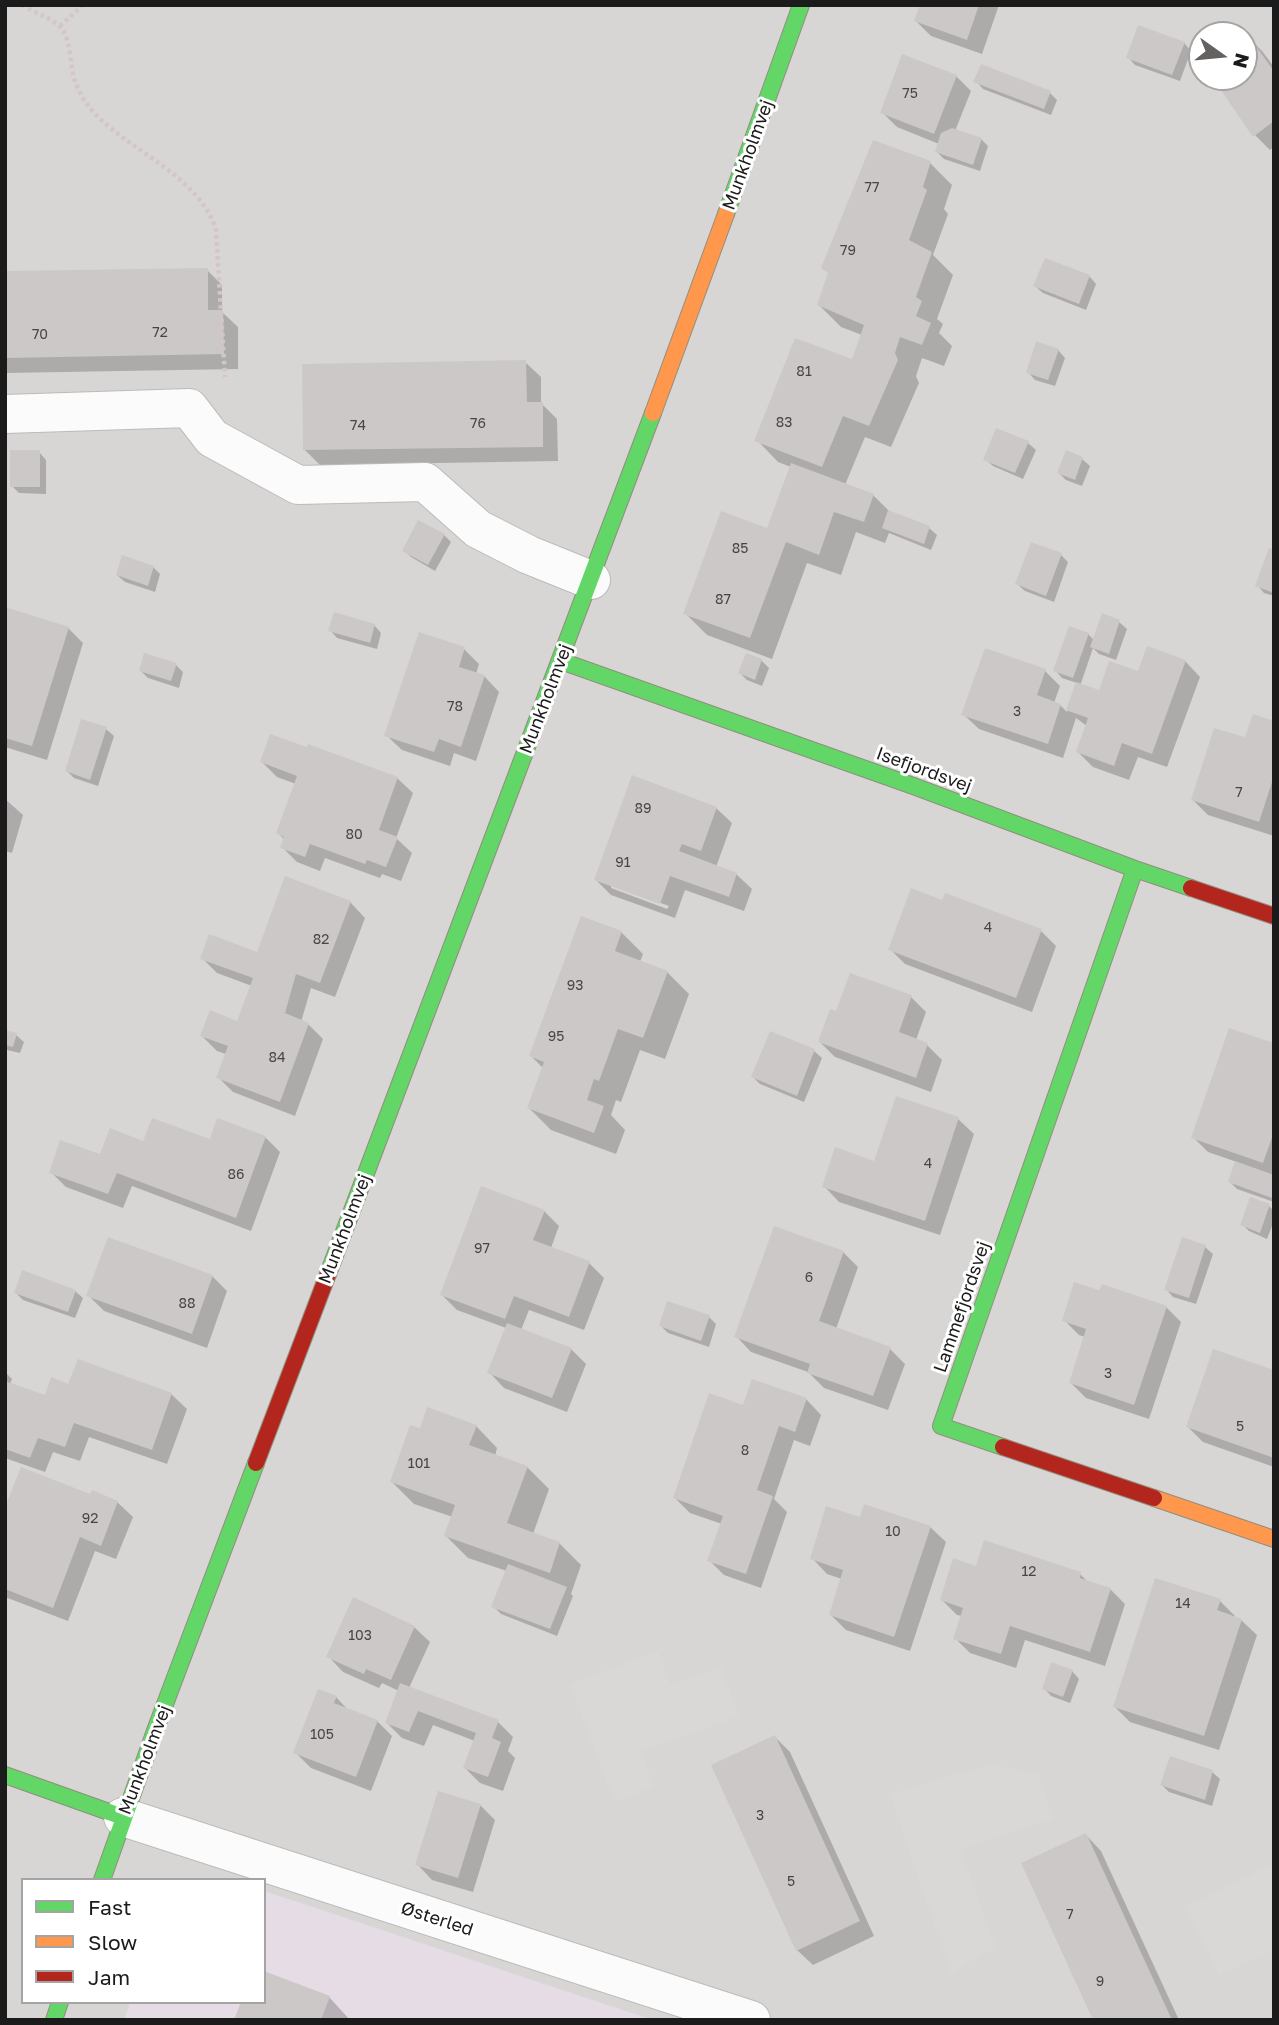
<!DOCTYPE html>
<meta charset="utf-8">
<style>
body{margin:0}
#map{position:relative;width:1279px;height:2025px;overflow:hidden;background:#e9e6e4;font-family:"Golos Text",sans-serif}
canvas{display:block}
.frame{position:absolute;inset:0;border:7px solid #1b1b1b;pointer-events:none}
.legend{position:absolute;left:21px;top:1878px;width:245px;height:126px;box-sizing:border-box;background:#fff;border:2px solid #a4a4a4;margin:0;padding:9px 12px;list-style:none;font-size:21px;color:#1b1b1b}
.legend li{display:flex;align-items:center;gap:14px;height:35px}
.legend b{width:35px;border:2px solid #a4a4a4}
.north{position:absolute;left:1188px;top:21px;width:70px;height:70px;box-sizing:border-box;background:#fff;border:2px solid #a4a4a4;border-radius:50%;rotate:105deg;font-size:19px;font-weight:700;line-height:28px;text-align:center;color:#1b1b1b}
.north::after{content:'';display:block;margin:auto;width:24px;height:32px;background:#636261;clip-path:polygon(50% 0,100% 100%,50% 72%,0 100%)}
</style>
<div id="map">
<canvas width="1279" height="2025"></canvas>
<div class="frame"></div>
<ul class="legend">
<li><b style="height:9px;background:#63d668"></b>Fast</li>
<li><b style="height:9px;background:#ff974d"></b>Slow</li>
<li><b style="height:9px;background:#b3261e"></b>Jam</li>
</ul>
<div class="north">N</div>
</div>
<script>
const c = document.querySelector('canvas').getContext('2d');
c.lineJoin = 'round';
function fill(path, color) {
  c.fillStyle = color;
  c.fill(path, 'evenodd');
}
function stroke(path, color, width, dash) {
  c.strokeStyle = color;
  c.lineWidth = width;
  c.lineCap = dash ? 'butt' : 'round';
  c.setLineDash(dash || []);
  c.stroke(path);
}
function write(font, color, halo, rows, align = 'center') {
  c.font = font + ' "Golos Text",sans-serif';
  c.lineWidth = 6;
  c.setLineDash([]);
  c.textBaseline = 'middle';
  c.strokeStyle = halo;
  c.fillStyle = color;
  for (const [text, x, y, turn = 0] of rows) {
    c.save();
    c.translate(x, y);
    c.rotate((+turn || 0) * Math.PI / 180);
    c.textAlign = isNaN(turn) ? turn : align;
    if (halo) c.strokeText(text, 0, 0);
    c.fillText(text, 0, 0);
    c.restore();
  }
}
fill(new Path2D(`
 M5,5H1274V2020H5ZM1202,35H1244V77H1202ZM23,1880H264V2002H23Z`), '#d8d6d5');
fill(new Path2D(`
 M264,1891L653,2020H124L130,2002H264Z`), '#e6dce5');
fill(new Path2D(`
 M658,1651L670,1685L721,1667L739,1716L642,1751L654,1787L614,1802L570,1684Z
 M991,1764L1039,1775L1053,1818L960,1849L996,1947L951,1973L890,1794Z
 M1274,1864V1950L1219,1976L1186,1906Z`), '#d9d8d7');
fill(new Path2D(`
 M921,5H999L982,54L931,36L916,21Z
 M1247,36L1262,51L1274,67V147L1270,150L1255,135L1214,77H1244V38Z
 M1184,43L1191,51L1180,81L1135,65L1128,57Z
 M956,76L971,91L955,131L981,139L988,146L980,171L944,159L937,152L939,144L897,127L882,112Z
 M976,81L1050,93L1057,100L1051,115L983,89Z
 M874,142L930,163L952,185L944,209L948,214L933,255L953,275L937,319L943,324L939,333L952,346L944,366L922,358L916,376L919,383L891,447L865,437L845,485L873,495L891,513L929,528L937,535L931,550L889,533L885,543L856,532L841,575L807,563L772,659L707,635L685,613L768,530L791,467L778,462L757,440L853,361L862,335L841,327L819,305Z
 M207,270L222,285V312L238,327V369L5,373V273Z
 M1089,276L1096,284L1086,310L1043,293L1035,286Z
 M1058,350L1065,358L1055,386L1035,380L1028,372Z
 M525,362L541,377V403L557,419L558,461L320,465L305,450Z
 M997,430L1028,443L1036,450L1023,479L993,466L985,459Z
 M39,452L46,460V494L19,493L12,486Z
 M1082,459L1090,466L1082,486L1066,480L1059,473Z
 M444,535L451,542L435,571L411,557L404,550Z
 M1274,552V596L1264,593L1257,585Z
 M1061,555L1068,562L1054,602L1025,591L1017,584Z
 M153,567L160,574L155,592L125,582L117,575Z
 M5,609L68,628L83,643L47,760L5,747Z
 M1119,622L1127,629L1116,660L1099,654L1093,648L1080,686L1100,693L1139,673L1185,661L1200,677L1167,767L1138,757L1129,780L1093,767L1078,752L1087,726L1076,718L1063,758L979,729L963,714L1045,671L1060,686L1054,703L1060,705L1067,712L1077,683L1062,678L1055,670L1088,634L1094,640Z
 M374,625L381,633L377,649L337,638L330,630Z
 M464,649L479,664L476,674L484,676L499,692L476,761L454,753L450,766L402,750L386,735Z
 M761,660L769,668L762,686L747,680L740,673Z
 M176,665L183,672L179,688L148,678L141,671Z
 M1274,722V836L1208,815L1193,800L1246,740Z
 M106,729L114,736L98,786L74,778L67,771Z
 M262,762L397,778L413,793L396,838L412,853L401,881L382,874L380,878L325,858L320,871L297,862L282,847L285,840L278,833L296,784L277,777Z
 M5,799L23,815L12,853L5,851Z
 M716,808L732,823L716,867L736,874L752,889L744,911L685,890L675,918L611,895L596,880ZM611,885L669,906L667,909L611,888Z
 M350,902L365,918L335,997L311,988L301,1022L308,1024L323,1039L295,1116L233,1092L218,1077L226,1054L217,1051L202,1036L238,1023L252,986L217,973L202,958L258,954Z
 M943,902L1041,931L1056,946L1032,1012L905,964L890,949Z
 M621,932L643,954L640,962L667,972L689,994L665,1059L640,1050L621,1102L616,1100L611,1115L625,1130L616,1154L551,1130L529,1108L544,1069L531,1056Z
 M911,997L926,1012L916,1040L927,1045L942,1060L931,1092L835,1057L820,1042L837,1014Z
 M5,1032L16,1035L24,1042L20,1053L7,1050L5,1057Z
 M771,1033L814,1051L822,1058L804,1102L760,1084L753,1077Z
 M1274,1045V1202L1237,1189L1230,1182L1237,1162L1208,1152L1193,1137Z
 M958,1119L974,1134L940,1235L839,1202L824,1186L875,1163Z
 M265,1137L280,1152L251,1231L132,1186L123,1208L66,1187L51,1172L144,1143L211,1142Z
 M1269,1206L1274,1211V1221L1267,1239L1249,1231L1242,1224Z
 M544,1211L559,1226L551,1248L589,1263L604,1278L584,1330L529,1310L521,1330L571,1349L586,1364L567,1412L504,1388L489,1372L506,1328L457,1310L442,1295Z
 M1205,1247L1213,1254L1196,1304L1173,1297L1166,1289Z
 M843,1252L858,1267L836,1329L890,1349L905,1364L888,1410L824,1388L808,1372L751,1352L736,1336Z
 M212,1276L227,1291L207,1348L104,1311L88,1295Z
 M75,1291L83,1298L75,1318L23,1300L16,1293Z
 M1100,1292L1166,1307L1181,1322L1149,1419L1086,1398L1071,1383L1085,1337L1079,1335L1064,1320Z
 M709,1317L716,1324L709,1347L668,1333L661,1326Z
 M5,1372L12,1379L10,1384L46,1397L69,1386L171,1394L187,1409L167,1464L89,1437L80,1461L53,1452L45,1472L5,1458Z
 M1274,1372V1467L1203,1442L1188,1427Z
 M806,1399L821,1415L810,1446L794,1440L774,1499L787,1512L761,1588L724,1575L709,1560L722,1524L690,1513L675,1498L744,1407Z
 M476,1426L497,1448L495,1456L527,1467L549,1489L533,1534L559,1543L581,1565L571,1594L573,1596L557,1636L501,1614L493,1606L507,1571L468,1558L446,1536L453,1517L414,1504L392,1482L421,1430Z
 M91,1496L117,1502L133,1517L116,1559L95,1551L68,1621L5,1597V1512Z
 M861,1520L930,1527L946,1542L910,1651L846,1630L831,1615L842,1579L827,1574L812,1558Z
 M977,1568L1080,1574L1089,1583L1110,1589L1125,1604L1105,1666L1025,1640L1016,1668L970,1653L955,1638L962,1616L957,1615L942,1600Z
 M354,1600L414,1627L430,1642L409,1688L498,1722L513,1737L508,1751L515,1758L503,1791L480,1783L465,1768L475,1741L433,1725L424,1746L402,1738L387,1723L399,1691L382,1683L379,1688L343,1672L328,1656Z
 M1220,1601L1235,1616L1234,1618L1241,1620L1257,1635L1219,1750L1130,1722L1115,1707Z
 M1072,1671L1079,1679L1070,1703L1051,1696L1044,1688Z
 M336,1697L349,1711L377,1721L392,1736L371,1791L311,1768L296,1753Z
 M775,1737L790,1752L874,1936L813,1965L797,1950Z
 M1212,1772L1220,1779L1212,1806L1169,1792L1162,1785Z
 M480,1805L495,1820L473,1892L432,1880L417,1864Z
 M1086,1835L1101,1851L1179,2020H1095Z
 M329,1997L350,2020H236L264,2002Z`), '#0003');
fill(new Path2D(`
 M920,5H979L967,40L914,21Z
 M1138,25L1185,42L1172,75L1126,58Z
 M1247,34L1274,71V121L1253,137L1212,77H1244V36Z
 M902,54L957,75L934,134L880,113Z
 M981,64L1051,91L1044,109L973,82Z
 M952,128L982,138L973,165L935,152L941,133Z
 M873,140L931,161L923,187L927,190L909,240L932,252L916,297L922,301L916,316L931,323L922,345L900,337L895,353L898,360L869,426L843,416L822,467L754,441L795,338L852,359L864,325L817,305L828,273L821,268Z
 M1045,258L1090,275L1079,304L1033,286Z
 M208,268V310H223L224,354L5,358V271Z
 M1036,341L1059,349L1048,380L1026,373Z
 M526,360L527,402H543V447L303,450L302,364Z
 M996,428L1029,441L1015,473L983,460Z
 M10,450H40V487H10Z
 M1066,450L1083,457L1075,480L1057,473Z
 M791,463L874,494L864,522L834,512L819,555L786,542L750,638L683,614L721,511L767,528Z
 M888,510L930,526L924,544L882,528Z
 M418,520L445,534L428,565L402,551Z
 M1031,542L1062,553L1046,596L1015,584Z
 M1269,548L1274,550V593L1255,586Z
 M122,555L154,566L148,586L116,575Z
 M5,607L69,627L32,746L5,738Z
 M334,612L375,624L370,643L328,631Z
 M1102,613L1120,620L1109,654L1090,647Z
 M1069,626L1089,633L1073,678L1053,671Z
 M419,632L465,647L459,667L485,675L461,747L439,739L434,752L384,736Z
 M1147,646L1186,660L1152,754L1122,743L1114,766L1076,752L1088,718L1066,710L1076,682L1099,690L1109,661L1138,671Z
 M985,648L1046,669L1037,695L1061,704L1048,744L961,715Z
 M144,653L177,663L171,681L139,671Z
 M746,653L762,659L755,680L738,673Z
 M1253,714L1274,721V776L1259,822L1191,800L1214,728L1245,737Z
 M81,719L107,727L90,780L65,771Z
 M270,734L307,747L308,744L398,777L379,830L398,837L386,867L367,860L365,864L310,844L305,857L280,848L284,837L276,833L297,776L260,762Z
 M632,775L717,807L701,851L682,844L679,851L737,873L729,897L670,876L660,904L594,880Z
 M285,876L351,901L320,983L296,974L285,1013L309,1023L280,1102L216,1078L228,1046L200,1036L210,1010L237,1021L253,978L200,959L209,934L257,952Z
 M911,888L942,900L945,893L1042,929L1016,998L888,950Z
 M581,916L622,931L615,951L668,971L643,1038L618,1029L599,1081L594,1079L587,1100L604,1106L594,1133L527,1108L544,1062L529,1056Z
 M850,973L912,995L899,1032L928,1043L916,1078L818,1042L830,1009L836,1011Z
 M1229,1028L1274,1043V1132L1263,1163L1191,1138Z
 M5,1030L17,1033L13,1047L5,1045Z
 M770,1031L815,1049L797,1096L751,1077Z
 M896,1096L959,1117L925,1221L822,1187L835,1147L874,1161Z
 M152,1118L210,1139L217,1118L266,1136L236,1218L117,1173L108,1194L49,1173L60,1140L100,1154L110,1128L143,1141Z
 M1235,1161L1274,1175V1193L1272,1198L1228,1182Z
 M481,1186L545,1210L533,1240L590,1261L569,1317L514,1296L505,1319L440,1295Z
 M1250,1197L1270,1204L1260,1233L1240,1225Z
 M774,1226L844,1251L819,1321L891,1347L873,1396L807,1373L810,1364L734,1337Z
 M108,1237L213,1275L192,1334L86,1296Z
 M1182,1237L1206,1245L1189,1298L1164,1290Z
 M22,1270L76,1290L68,1312L14,1293Z
 M1074,1282L1099,1290L1102,1284L1167,1306L1134,1405L1069,1383L1086,1329L1062,1321Z
 M667,1301L710,1315L701,1341L659,1326Z
 M507,1323L572,1348L552,1398L487,1373Z
 M1213,1349L1274,1370V1458L1186,1427Z
 M78,1359L172,1393L152,1450L74,1423L65,1447L38,1438L30,1458L5,1449V1381L45,1395L51,1377L68,1384Z
 M752,1379L807,1398L795,1432L779,1426L757,1490L773,1496L746,1574L707,1561L723,1516L673,1498L709,1393L743,1405Z
 M427,1407L477,1425L469,1445L528,1466L507,1523L560,1542L550,1573L444,1536L455,1505L390,1482L410,1425L420,1428Z
 M21,1467L90,1494L92,1490L118,1501L101,1546L80,1537L53,1608L5,1589V1507Z
 M864,1504L931,1526L894,1637L829,1615L843,1570L810,1559L826,1506L860,1517Z
 M984,1540L1081,1572L1080,1578L1111,1588L1090,1652L1010,1626L1001,1654L953,1639L963,1608L940,1600L953,1558L976,1566Z
 M508,1564L567,1587L550,1629L491,1607Z
 M1155,1578L1221,1599L1217,1610L1242,1619L1204,1736L1113,1707Z
 M353,1597L415,1626L391,1680L366,1669L364,1674L326,1657Z
 M1051,1662L1073,1670L1063,1697L1042,1689Z
 M400,1683L499,1720L492,1738L501,1742L488,1777L463,1768L476,1733L418,1711L409,1732L385,1723Z
 M318,1689L337,1696L334,1703L378,1720L356,1777L293,1753Z
 M775,1735L860,1921L796,1951L711,1765Z
 M1170,1756L1213,1770L1205,1800L1160,1785Z
 M438,1791L481,1804L458,1878L415,1865Z
 M1086,1833L1172,2020H1093L1021,1863Z
 M264,1971L330,1996L321,2020H234L241,2002H264Z`), '#ccc8c7');
const street = new Path2D(`
 M5,414L189,408L212,438L298,485L425,482L478,529L529,555L591,580
 M123,1817L751,2020`);
const fast = new Path2D(`
 M726,214L801,5
 M561,661L916,787L1135,869L1191,888
 M328,1274L653,413
 M1003,1447L941,1426L1135,869
 M5,1775L123,1817
 M102,1880L156,1728L256,1463
 M54,2020L60,2002`);
const slow = new Path2D(`
 M653,413L726,214
 M1154,1498L1274,1539`);
const jam = new Path2D(`
 M1191,888L1274,916
 M1003,1447L1154,1498
 M256,1463L328,1274`);
stroke(street, '#bcbbba', 40);
stroke(fast, '#928d7e', 18);
stroke(slow, '#928d7e', 18);
stroke(jam, '#928d7e', 18);
stroke(new Path2D(`
 M22,5C33,12 49,17 59,26C71,35 70,67 75,81C80,95 88,107 98,117C135,153 200,178 216,230L225,377
 M60,26L83,5`), '#d4c5c8', 4.5, [3.5, 3.5]);
stroke(street, '#fcfbfb', 38);
stroke(fast, '#63d668', 16);
stroke(slow, '#ff974d', 16);
stroke(jam, '#b3261e', 16);
write('14px', '#474646', null, [
 ["75",910,94],
 ["77",872,188],
 ["79",848,251],
 ["72",160,333],
 ["70",40,335],
 ["81",804,372],
 ["83",784,423],
 ["76",478,424],
 ["74",358,426],
 ["85",740,549],
 ["87",723,600],
 ["78",455,707],
 ["3",1017,712],
 ["7",1239,793],
 ["89",643,809],
 ["80",354,835],
 ["91",623,863],
 ["4",988,928],
 ["82",321,940],
 ["93",575,986],
 ["95",556,1037],
 ["84",277,1058],
 ["4",928,1164],
 ["86",236,1175],
 ["97",482,1249],
 ["6",809,1278],
 ["88",187,1304],
 ["3",1108,1374],
 ["5",1240,1427],
 ["8",745,1451],
 ["101",419,1464],
 ["92",90,1519],
 ["10",893,1532],
 ["12",1029,1572],
 ["14",1183,1604],
 ["103",360,1636],
 ["105",322,1735],
 ["3",760,1816],
 ["5",791,1882],
 ["7",1070,1915],
 ["9",1100,1982]
]);
write('18px', '#1b1b1b', '#fff', [
 ["Munkholmvej",748,155,-70],
 ["Munkholmvej",546,699,-69],
 ["Isefjordsvej",924,770,20],
 ["Munkholmvej",345,1229,-69],
 ["Lammefjordsvej",962,1307,-71],
 ["Munkholmvej",145,1760,-69],
 ["Østerled",437,1919,18]
]);
</script>
